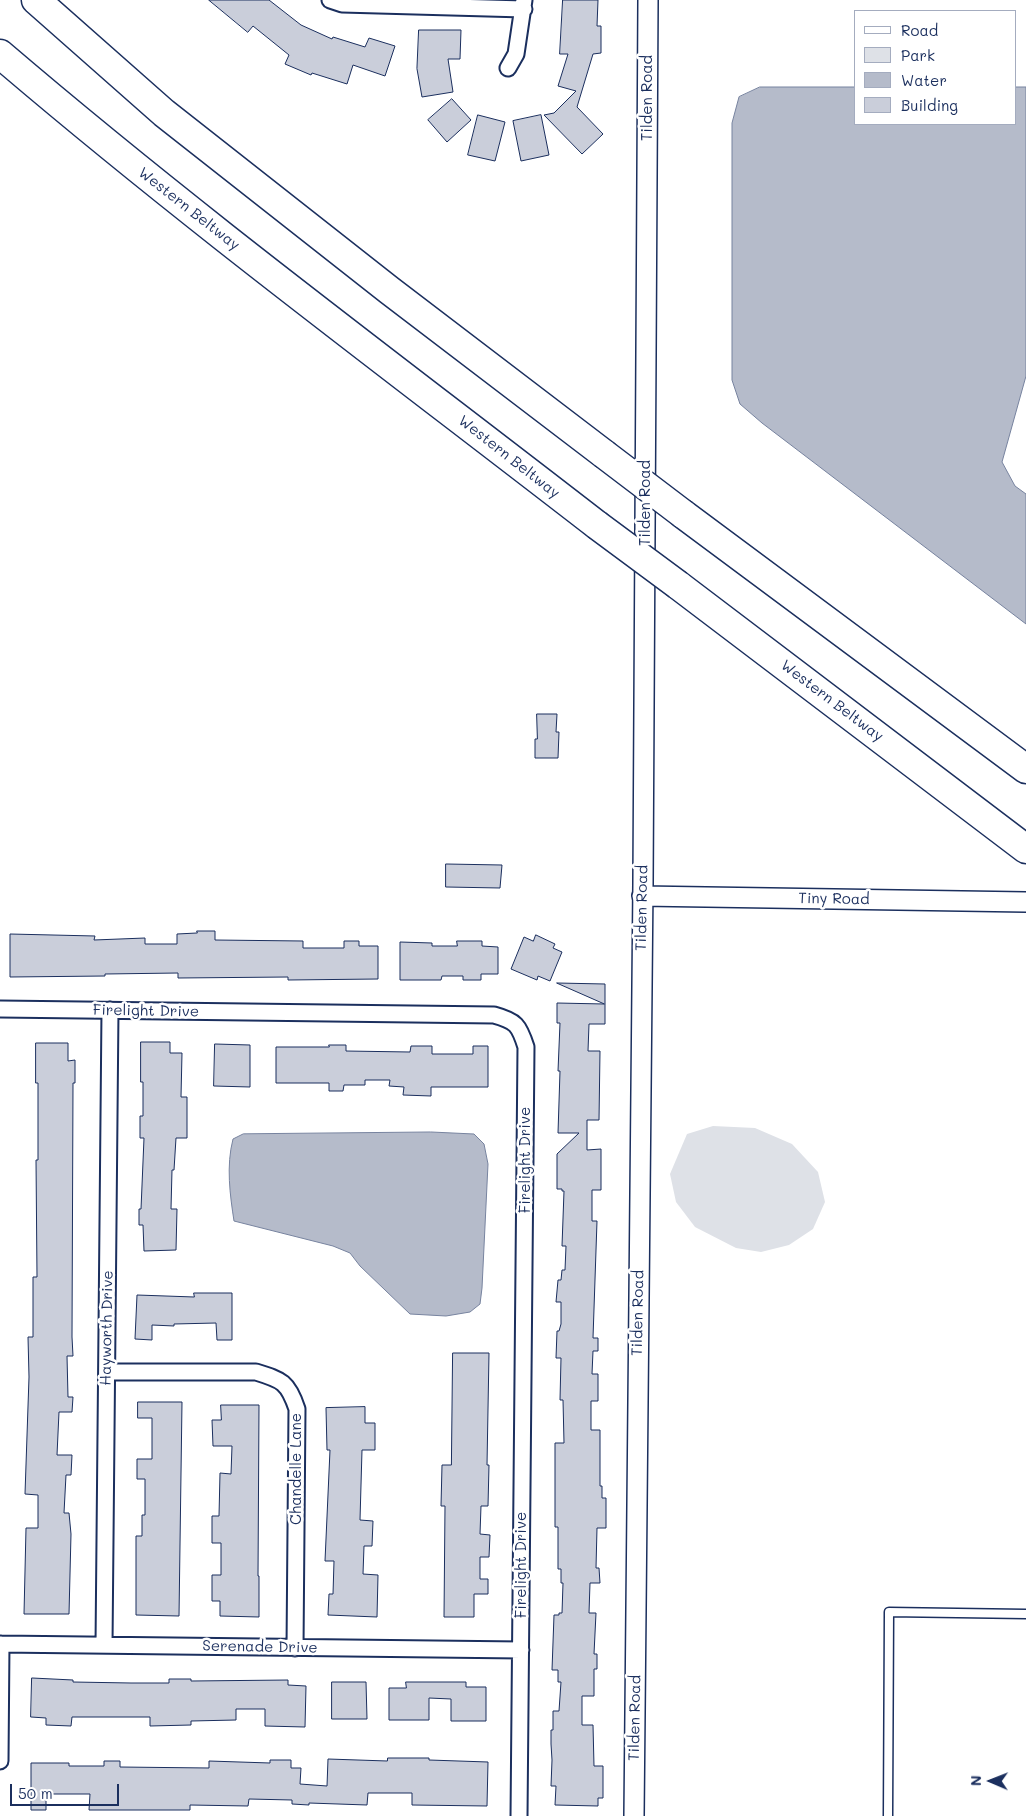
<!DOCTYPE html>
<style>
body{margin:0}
#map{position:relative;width:1026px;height:1816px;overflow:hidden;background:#fff;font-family:Mali,sans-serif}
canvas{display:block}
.legend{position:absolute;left:854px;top:10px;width:162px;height:115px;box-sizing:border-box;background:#fff;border:1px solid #a4acbf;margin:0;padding:6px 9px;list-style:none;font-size:15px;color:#1b2f5e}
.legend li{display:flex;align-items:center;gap:10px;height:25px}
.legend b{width:25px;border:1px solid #a4acbf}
.north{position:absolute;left:966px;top:1756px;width:50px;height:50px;-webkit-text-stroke:4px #fff;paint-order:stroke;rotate:271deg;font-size:14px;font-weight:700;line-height:20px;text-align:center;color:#1b2f5e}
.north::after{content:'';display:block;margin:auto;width:18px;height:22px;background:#1b2f5e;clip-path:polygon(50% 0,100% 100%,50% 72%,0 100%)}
.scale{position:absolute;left:10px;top:1784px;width:109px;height:22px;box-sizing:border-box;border:2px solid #1b2f5e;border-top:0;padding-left:6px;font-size:15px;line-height:18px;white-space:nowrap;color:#1b2f5e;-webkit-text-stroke:4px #fff;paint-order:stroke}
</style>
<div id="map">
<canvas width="1026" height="1816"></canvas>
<ul class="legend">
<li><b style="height:6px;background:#fff"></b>Road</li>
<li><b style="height:14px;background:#dee1e7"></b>Park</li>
<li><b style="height:14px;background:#b5bbca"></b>Water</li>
<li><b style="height:14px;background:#caceda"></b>Building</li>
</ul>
<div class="north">N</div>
<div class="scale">50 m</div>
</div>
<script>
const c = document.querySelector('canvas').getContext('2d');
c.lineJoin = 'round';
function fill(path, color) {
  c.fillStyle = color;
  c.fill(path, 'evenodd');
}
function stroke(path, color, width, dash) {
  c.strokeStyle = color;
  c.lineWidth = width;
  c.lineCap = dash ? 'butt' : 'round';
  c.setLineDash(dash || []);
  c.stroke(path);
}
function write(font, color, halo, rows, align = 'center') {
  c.font = font + ' Mali,sans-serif';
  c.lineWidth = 5;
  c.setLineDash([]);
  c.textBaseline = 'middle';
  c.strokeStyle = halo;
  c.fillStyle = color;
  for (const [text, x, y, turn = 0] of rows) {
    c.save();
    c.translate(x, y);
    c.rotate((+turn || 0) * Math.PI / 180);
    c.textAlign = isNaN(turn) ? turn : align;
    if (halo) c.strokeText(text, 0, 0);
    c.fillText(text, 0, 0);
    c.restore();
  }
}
fill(new Path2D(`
 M713,1126L755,1128L792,1144L818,1172L825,1202L813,1229L789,1245L761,1252L736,1248L695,1227L676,1202L670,1174L687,1134Z`), '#dee1e7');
const water = new Path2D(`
 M760,87H855V124H1015V87H1026V376L1002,462L1015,486L1026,494V624L762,423L740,404L732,380V123L739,97Z
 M431,1132L474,1134L484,1144L488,1164L482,1288L480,1304L470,1312L446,1316L410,1314L360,1266L350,1253L333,1246L234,1221C230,1195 226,1166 233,1139L243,1134Z`);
fill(water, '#b5bbca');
stroke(water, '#77839f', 1);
const building = new Path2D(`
 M209,0H269L301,25L332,39L333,37L365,47L369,38L395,46L385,76L353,65L347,84L312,73L311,75L285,64L289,55L253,26L248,32Z
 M563,0H598L597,26H601V53L593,54L577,107L603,134L582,154L544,115L554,113L576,91L558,86L568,54H560Z
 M419,30H461L460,59H448L453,92L422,97L417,69Z
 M452,99L471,120L447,142L428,120Z
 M478,115L505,122L495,161L468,155Z
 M541,115L549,155L521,161L513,121Z
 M537,714H557L556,732H559L558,758H535V739H537Z
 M446,864L502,865L500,888L446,887Z
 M197,931H215V940L303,941V948H344V941H359V946H378V979L288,980V977L178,978V973L105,974V976L10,977V934L95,936L94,940L145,938V944H177V934L197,933Z
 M536,935L555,944L553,948L562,952L550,981L538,976L537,980L511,969L524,937L533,941Z
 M457,941H482V946L498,947V974H481V980H463V976H442L441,980H400V942L432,943V946H457Z
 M557,983L605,984V1024H589L588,1051H600L599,1120H587V1150L601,1149V1190H592V1221H597L593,1338H598V1351H593L592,1374H598V1401H591V1430H600V1486H602V1498H606V1528H597L596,1568H599L600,1583H590L589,1613H596L594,1654H597V1669H594V1696H582V1725H593L594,1766H603V1798H598V1806L555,1805L556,1786H551L552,1760L551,1744V1730H553V1711H559L561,1682H558V1670H552L554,1615H559V1613H562L563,1583H561V1569H558V1527H555V1443H564L563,1400H560L561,1358H556L557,1331H559L561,1324V1302H556L558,1280H561L562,1270H565L566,1246H562L564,1191H562V1189H557V1154L579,1133H558L560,1071H558L560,1023H557V1003L604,1004Z
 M141,1042H170V1053H182L181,1097H187V1138H176L174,1170H172L171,1209H177L176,1250L144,1251L143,1225H139V1209H141L144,1138H140V1116H143V1082H141Z
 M36,1043H68V1061L75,1060V1083H73L72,1337L73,1356H67L68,1397H73L72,1412H59L57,1455H72L71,1475H66L64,1513H69L71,1534L69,1614H24L26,1528H38V1495L25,1494L29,1377L28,1337H33V1277H37L36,1160H38V1083H36Z
 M215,1044L250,1045V1087L214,1086Z
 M329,1045H346V1051L410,1052L411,1046H432V1054H473V1046H488V1087H431V1096L403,1095L404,1087L389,1086L390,1080H365V1085H344L343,1091H329V1083H276V1047H329Z
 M194,1293H232V1340H217L216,1323L174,1324V1326L152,1325V1340L135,1339L137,1295L194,1297Z
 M453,1353H489L487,1465H489L488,1506H481L480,1534L490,1535L489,1557H480V1579H488V1594H474V1617H444L445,1506H441L442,1465H451Z
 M138,1402H182L179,1616L136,1615V1536H142V1515H145V1479H137V1459H152V1418H138Z
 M221,1405H259L258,1576H259V1617L220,1616V1601H212V1575H221V1543H212V1516H219L220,1473L231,1474L232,1446H213L212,1420H221Z
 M365,1407V1423H375V1450H362L360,1520L373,1521L372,1546H364L363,1574L378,1575L377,1617L328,1615L329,1594H333L334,1561H325L330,1450H327L326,1408Z
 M32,1678L73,1680V1682L131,1683H169V1679H191V1681L288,1680V1685L306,1686L305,1727L265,1726V1709H236V1720L191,1721V1725L150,1726V1717H72L71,1726L46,1725V1718L31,1717Z
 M332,1682H366L367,1719H332Z
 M406,1682H466V1687H486V1721H451V1699L429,1698V1720H389V1688H406Z
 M388,1758H429V1760L488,1762L487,1806L412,1805V1793H368L367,1805L309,1803V1805L292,1804V1800L249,1799L248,1806L190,1805V1810H89L90,1794H46V1810H31V1763H69V1766H104V1761H120V1767L209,1768V1761L270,1763V1760H291V1768H301L300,1784L327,1786L328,1759L387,1761Z`);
fill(building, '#caceda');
stroke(building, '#1b2f5e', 1);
const service = new Path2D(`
 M888,1816L889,1612L1026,1614`);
const minor = new Path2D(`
 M330,0L342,4L524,9
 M508,68L516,54L524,0
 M0,1009L494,1015C516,1021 519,1025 526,1047L519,1816
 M107,1372H256C282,1380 288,1382 297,1409L295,1648
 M0,1644L521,1650
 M104,1645L110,1010
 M0,1761L1,1644`);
const tertiary = new Path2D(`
 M642,896L1026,902
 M634,1816L643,883L648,0`);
const motorway = new Path2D(`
 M36,0L164,113L389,290L604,454
 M0,54C193,219 397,370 597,525
 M683,514L1026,769
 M678,585L1026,849`);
stroke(service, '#1b2f5e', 11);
stroke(minor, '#1b2f5e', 19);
stroke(tertiary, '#1b2f5e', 22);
stroke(motorway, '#1b2f5e', 31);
stroke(service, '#fff', 8);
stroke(minor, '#fff', 15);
stroke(tertiary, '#fff', 19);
stroke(motorway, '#fff', 28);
const motorwayBridge = new Path2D(`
 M604,454L683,514
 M597,525L678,585`);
stroke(motorwayBridge, '#1b2f5e', 31, []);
stroke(motorwayBridge, '#fff', 28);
write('15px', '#1b2f5e', '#fff', [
 ["Tilden Road",647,98,-90],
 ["Western Beltway",189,209,38],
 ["Western Beltway",509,457,38],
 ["Tilden Road",645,503,-90],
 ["Western Beltway",832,701,37],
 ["Tiny Road",834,899,1],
 ["Tilden Road",642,908,-89],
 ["Firelight Drive",146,1011,1],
 ["Firelight Drive",525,1160,-90],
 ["Tilden Road",638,1313,-89],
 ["Hayworth Drive",107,1328,-89],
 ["Chandelle Lane",296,1469,-90],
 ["Firelight Drive",521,1565,-90],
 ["Serenade Drive",260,1647,1],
 ["Tilden Road",635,1718,-89]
]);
</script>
